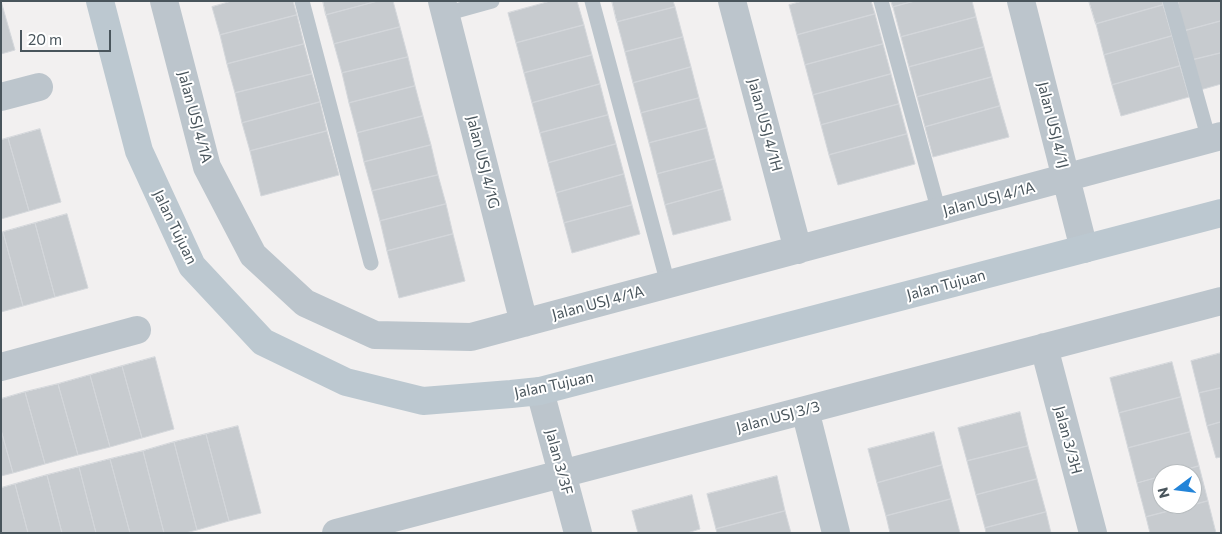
<!DOCTYPE html>
<style>
body{margin:0}
#map{position:relative;width:1222px;height:534px;overflow:hidden;background:#f2f0f0;font-family:Commissioner,sans-serif}
canvas{display:block}
.frame{position:absolute;inset:0;border:2px solid #49555c;pointer-events:none}
.north{position:absolute;left:1152px;top:464px;width:50px;height:50px;box-sizing:border-box;background:#fff;border:1px solid #b6bbbe;border-radius:50%;rotate:255deg;font-size:14px;font-weight:700;line-height:20px;text-align:center;color:#49555c}
.north::after{content:'';display:block;margin:auto;width:18px;height:22px;background:#2384d8;clip-path:polygon(50% 0,100% 100%,50% 72%,0 100%)}
.scale{position:absolute;left:20px;top:30px;width:91px;height:22px;box-sizing:border-box;border:2px solid #49555c;border-top:0;padding-left:6px;font-size:15px;line-height:18px;white-space:nowrap;color:#49555c;-webkit-text-stroke:4px #fff;paint-order:stroke}
</style>
<div id="map">
<canvas width="1222" height="534"></canvas>
<div class="frame"></div>
<div class="north">N</div>
<div class="scale">20 m</div>
</div>
<script>
const c = document.querySelector('canvas').getContext('2d');
c.lineJoin = 'round';
function fill(path, color) {
  c.fillStyle = color;
  c.fill(path, 'evenodd');
}
function stroke(path, color, width, dash) {
  c.strokeStyle = color;
  c.lineWidth = width;
  c.lineCap = dash ? 'butt' : 'round';
  c.setLineDash(dash || []);
  c.stroke(path);
}
function write(font, color, halo, rows, align = 'center') {
  c.font = font + ' Commissioner,sans-serif';
  c.lineWidth = 4;
  c.setLineDash([]);
  c.textBaseline = 'middle';
  c.strokeStyle = halo;
  c.fillStyle = color;
  for (const [text, x, y, turn = 0] of rows) {
    c.save();
    c.translate(x, y);
    c.rotate((+turn || 0) * Math.PI / 180);
    c.textAlign = isNaN(turn) ? turn : align;
    if (halo) c.strokeText(text, 0, 0);
    c.fillText(text, 0, 0);
    c.restore();
  }
}
const building = new Path2D(`
 M1,1L15,50L1,54Z
 M232,1H293L297,15L220,35L212,7Z
 M323,1H378L326,15Z
 M378,1H393L400,27L334,44L326,15Z
 M551,1H577L584,25L516,43L508,13Z
 M612,1H673L675,7L617,22Z
 M803,1H871L875,14L797,35L789,5Z
 M891,1H915L893,7Z
 M915,1H972L976,17L901,37L893,7Z
 M1089,1H1162L1163,5L1096,24Z
 M1178,1H1221V21L1184,31Z
 M1163,5L1172,36L1104,55L1096,24Z
 M675,7L683,37L625,52L617,22Z
 M875,14L883,44L805,65L797,35Z
 M297,15L304,44L227,64L220,35Z
 M976,17L984,47L909,67L901,37Z
 M1221,21V53L1192,60L1184,31Z
 M584,25L592,55L524,73L516,43Z
 M400,27L408,57L342,73L334,44Z
 M1172,36L1180,66L1112,85L1104,55Z
 M683,37L691,67L633,83L625,52Z
 M304,44L312,74L235,93L227,64Z
 M883,44L891,74L813,95L805,65Z
 M984,47L992,77L917,97L909,67Z
 M1221,53V84L1200,90L1192,60Z
 M592,55L600,84L532,103L524,73Z
 M408,57L415,86L349,103L342,73Z
 M1180,66L1189,97L1121,116L1112,85Z
 M691,67L699,98L641,113L633,83Z
 M312,74L320,102L242,123L235,93Z
 M891,74L899,104L821,125L813,95Z
 M992,77L1000,106L925,127L917,97Z
 M600,84L608,115L540,133L532,103Z
 M415,86L423,116L357,133L349,103Z
 M699,98L707,128L649,143L641,113Z
 M320,102L327,131L250,151L242,123Z
 M899,104L907,134L829,155L821,125Z
 M1000,106L1009,137L933,157L925,127Z
 M608,115L616,144L548,163L540,133Z
 M423,116L431,145L364,162L357,133Z
 M707,128L715,159L657,174L649,143Z
 M40,129L61,202L29,211L8,138Z
 M327,131L339,175L261,196L250,151Z
 M907,134L915,164L838,185L829,155Z
 M8,138L29,211L1,219V140Z
 M616,144L624,174L556,193L548,163Z
 M431,145L438,175L372,191L364,162Z
 M715,159L723,189L665,205L657,174Z
 M624,174L632,205L564,223L556,193Z
 M438,175L446,204L380,221L372,191Z
 M723,189L731,220L673,235L665,205Z
 M446,204L453,234L387,251L380,221Z
 M632,205L640,234L572,253L564,223Z
 M67,214L88,288L55,297L35,223Z
 M35,223L55,297L23,306L3,232Z
 M1,232H3L23,306L1,312Z
 M453,234L465,281L399,298L387,251Z
 M1221,353V388L1199,393L1191,361Z
 M155,357L174,429L142,438L122,366Z
 M1172,362L1181,397L1119,413L1110,378Z
 M122,366L142,438L110,447L90,375Z
 M90,375L110,447L78,455L58,384Z
 M58,384L78,455L45,464L25,392Z
 M1221,388V422L1207,426L1199,393Z
 M25,392L45,464L13,473L1,430V399Z
 M1181,397L1190,432L1128,448L1119,413Z
 M1020,412L1028,446L967,461L958,428Z
 M1221,422V457L1216,458L1207,426Z
 M238,426L261,513L229,521L206,434Z
 M1,430L13,473L1,476Z
 M934,432L942,465L877,483L868,449Z
 M1190,432L1199,466L1170,474H1162V476L1137,483L1128,448Z
 M206,434L229,521L197,530L174,442Z
 M174,442L197,530L185,533H164L143,451Z
 M1028,446L1037,479L976,495L967,461Z
 M143,451L164,533H130L110,459Z
 M110,459L130,533H96L79,467Z
 M942,465L951,499L886,516L877,483Z
 M1199,466L1208,501L1146,517L1137,483L1162,476V504H1192V474H1170Z
 M79,467L96,533H62L47,475Z
 M47,475L62,533H28L15,484Z
 M777,476L785,511L716,529L707,494Z
 M1037,479L1046,512L985,528L976,495Z
 M15,484L28,533H1V488Z
 M692,495L700,529L687,533H638L632,511Z
 M951,499L960,533H890L886,516Z
 M1208,501L1216,533H1150L1146,517Z
 M785,511L791,533H717L716,529Z
 M1046,512L1051,533H986L985,528Z`);
fill(building, '#c7cbcf');
stroke(building, '#d4d7db', 1);
stroke(new Path2D(`
 M302,1L371,263
 M592,1L668,284
 M881,1L939,212
 M1170,1L1209,140
 M445,14L492,1`), '#bcc5cc', 15);
stroke(new Path2D(`
 M164,1L207,167L253,255L305,303L375,335L471,337L1221,136
 M442,1L524,323
 M732,1L798,250
 M1021,1L1084,249
 M1,97L39,87
 M1044,347L1093,533
 M1,367L137,330
 M540,391L578,533
 M805,410L836,533
 M336,533L1221,301`), '#bcc5cc', 28);
stroke(new Path2D(`
 M100,1L139,151L192,266L263,342L346,382L423,401L511,394L540,391L1221,213`), '#bcc8d0', 28);
write('15px', '#49555c', '#fff', [
 ["Jalan USJ 4/1A",195,117,75],
 ["Jalan USJ 4/1H",765,125,75],
 ["Jalan USJ 4/1J",1053,125,76],
 ["Jalan USJ 4/1G",483,162,76],
 ["Jalan USJ 4/1A",989,199,-15],
 ["Jalan Tujuan",175,227,64],
 ["Jalan Tujuan",946,285,-15],
 ["Jalan USJ 4/1A",598,303,-15],
 ["Jalan Tujuan",554,385,-12],
 ["Jalan USJ 3/3",778,417,-15],
 ["Jalan 3/3H",1068,440,75],
 ["Jalan 3/3F",559,462,75]
]);
</script>
